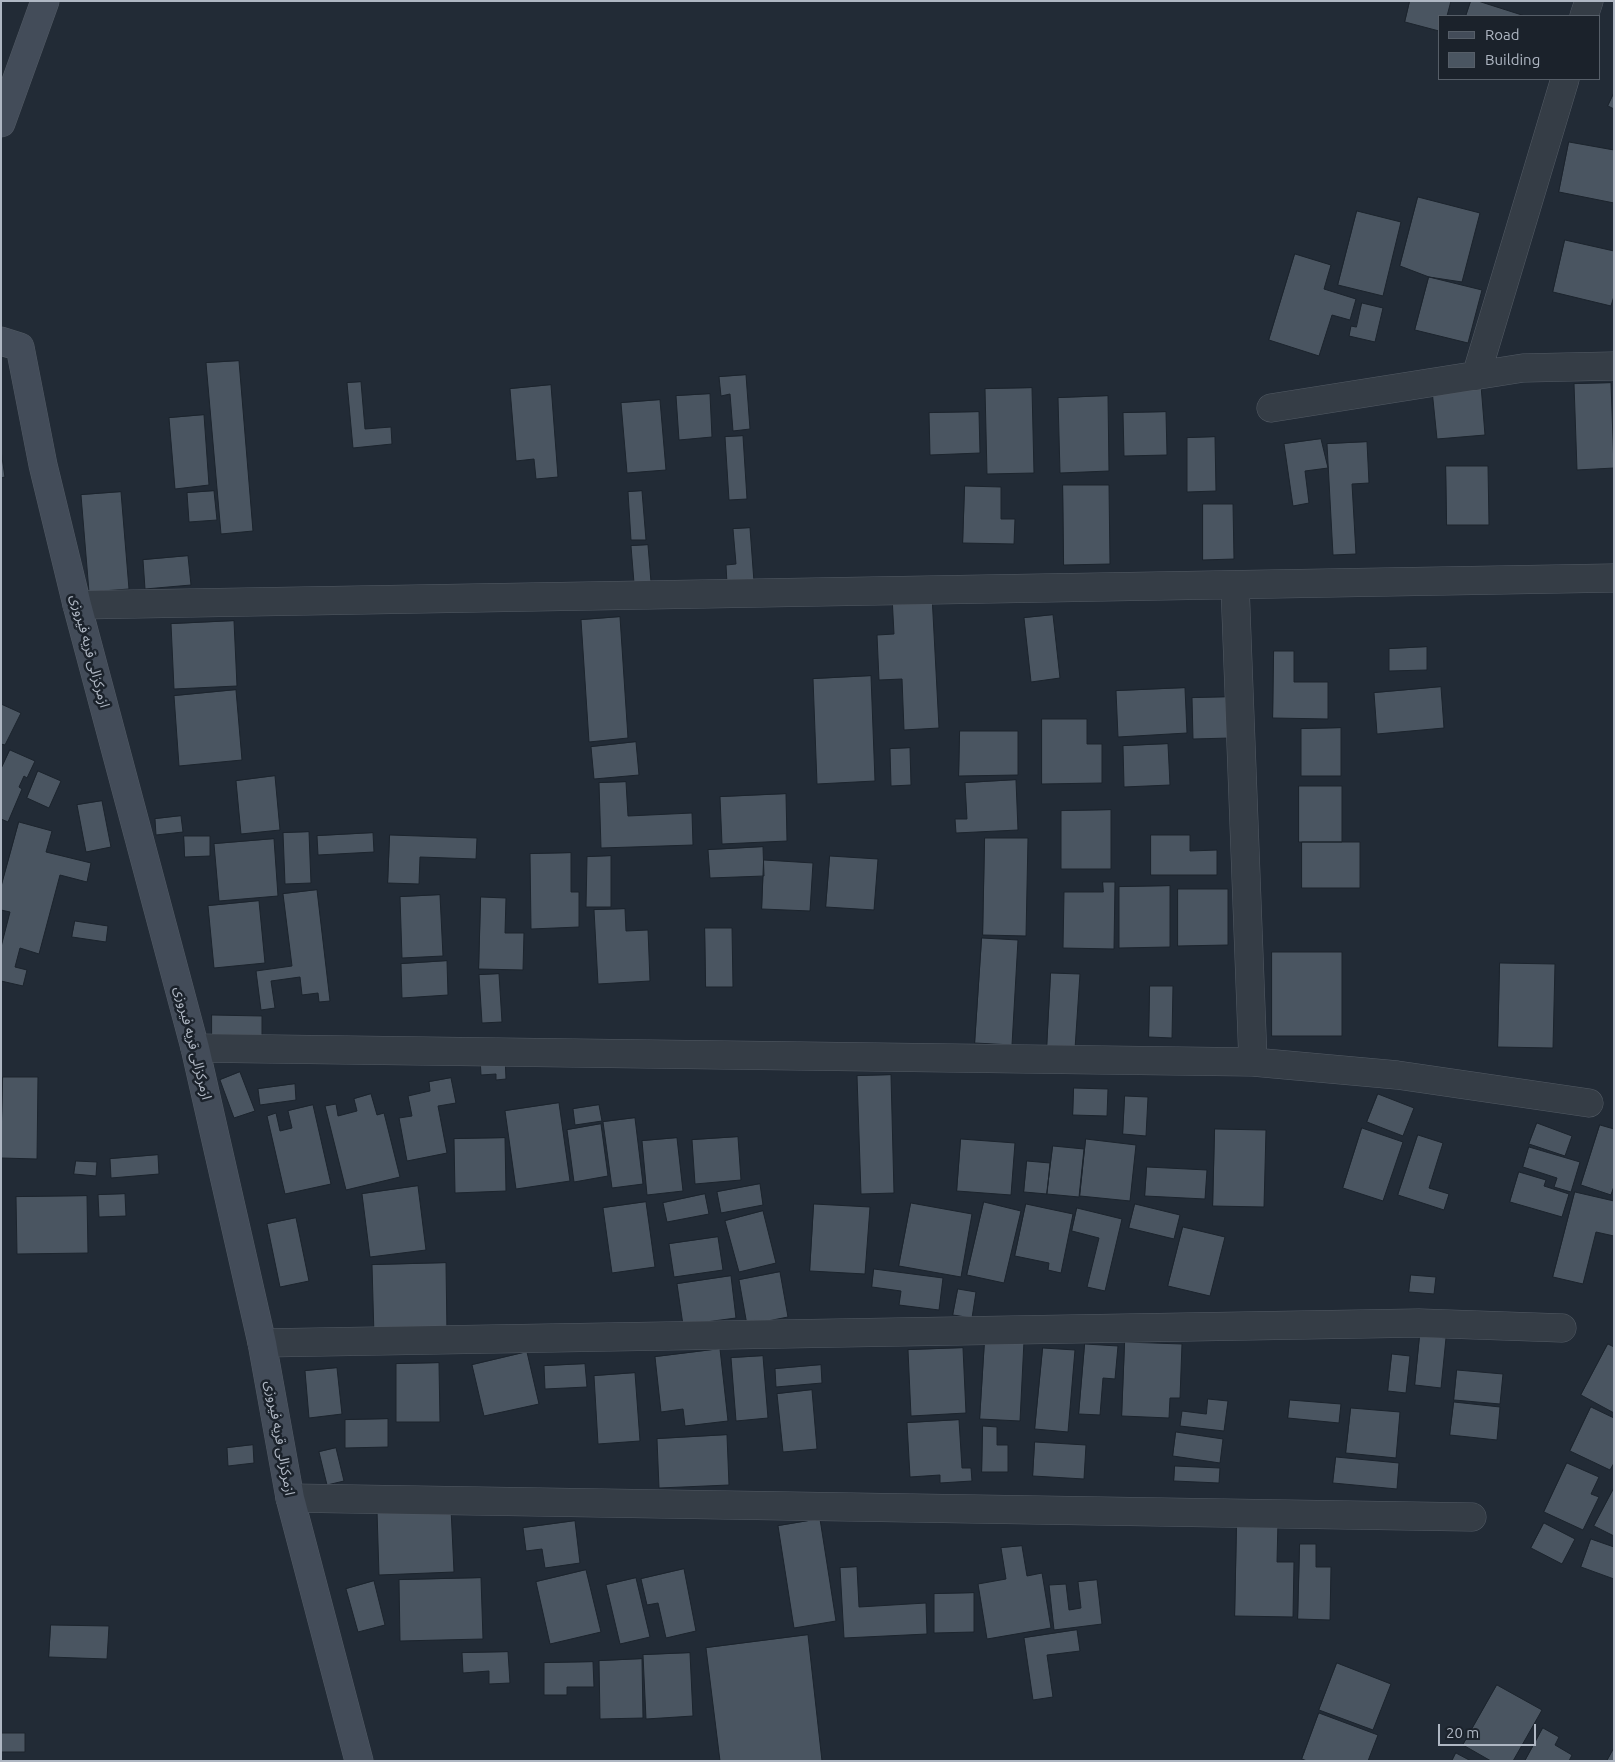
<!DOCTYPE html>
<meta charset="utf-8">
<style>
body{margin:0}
#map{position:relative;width:1615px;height:1762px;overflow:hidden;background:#222b36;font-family:Ubuntu,sans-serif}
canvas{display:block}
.frame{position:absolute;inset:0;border:2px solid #afb7c3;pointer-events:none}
.legend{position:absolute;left:1438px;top:15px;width:162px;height:65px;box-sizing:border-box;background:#1b222b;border:1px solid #565e68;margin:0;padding:6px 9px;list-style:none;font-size:15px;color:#afb7c3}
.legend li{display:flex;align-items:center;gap:10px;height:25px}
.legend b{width:25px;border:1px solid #565e68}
.scale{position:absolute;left:1438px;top:1724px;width:98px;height:22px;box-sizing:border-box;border:2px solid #afb7c3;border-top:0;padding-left:6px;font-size:15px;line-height:18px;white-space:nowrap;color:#afb7c3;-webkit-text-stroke:4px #1b222b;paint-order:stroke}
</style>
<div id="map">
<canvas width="1615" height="1762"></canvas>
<div class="frame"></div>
<ul class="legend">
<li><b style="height:6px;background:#434c59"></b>Road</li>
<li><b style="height:14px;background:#4a5561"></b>Building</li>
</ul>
<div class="scale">20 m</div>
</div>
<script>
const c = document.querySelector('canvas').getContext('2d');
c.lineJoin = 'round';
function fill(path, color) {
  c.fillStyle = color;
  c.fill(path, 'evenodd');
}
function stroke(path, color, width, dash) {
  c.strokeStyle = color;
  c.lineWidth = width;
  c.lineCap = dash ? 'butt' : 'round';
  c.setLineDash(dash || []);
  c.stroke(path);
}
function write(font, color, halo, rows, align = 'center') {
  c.font = font + ' Ubuntu,"Noto Sans Arabic",sans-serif';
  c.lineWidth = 5;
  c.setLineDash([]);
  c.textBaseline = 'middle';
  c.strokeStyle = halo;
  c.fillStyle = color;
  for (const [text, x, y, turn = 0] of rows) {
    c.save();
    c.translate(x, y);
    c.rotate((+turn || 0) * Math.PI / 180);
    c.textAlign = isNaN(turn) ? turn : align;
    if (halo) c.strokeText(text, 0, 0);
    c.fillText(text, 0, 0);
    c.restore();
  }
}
const building = new Path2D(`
 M1410,1H1451L1447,16H1439V31L1405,22Z
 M1471,1H1478L1525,16H1466Z
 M1614,93V109L1608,106Z
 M1569,142L1614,150V203L1559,192Z
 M1418,197L1480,213L1462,282L1429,277L1400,266Z
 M1357,211L1401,222L1383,296L1338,285Z
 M1565,240L1614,251V296L1611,306L1553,292Z
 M1295,254L1331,265L1324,289L1356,299L1350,320L1332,315L1319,356L1269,340Z
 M1429,277L1482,290L1468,343L1415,330Z
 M1362,303L1383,308L1375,342L1349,336L1351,326L1356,327Z
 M239,361L253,531L221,534L206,363Z
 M746,375L750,429L733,431L730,394L721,396L719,377Z
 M361,382L365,429L391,427L392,444L353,448L347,383Z
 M1611,383L1614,468L1577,470L1574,384Z
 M551,385L558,477L536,479L534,459L516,461L510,389Z
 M1481,385L1485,435L1437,439L1432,390Z
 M1032,388L1034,473L987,474L985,389Z
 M710,394L712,437L679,440L676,396Z
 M1108,396L1109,471L1060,473L1058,398Z
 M660,400L666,470L627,473L621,403Z
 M979,412L980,453L930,455L929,413Z
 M1166,412L1167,455L1124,456L1123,413Z
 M204,415L209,485L175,489L169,418Z
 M743,436L747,499L729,500L725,437Z
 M1215,437L1216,491L1187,492V438Z
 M1321,439L1328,468L1305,471L1309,503L1293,506L1284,444Z
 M1367,442L1369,483L1352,484L1356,554L1333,555L1327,444Z
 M1,451L5,477L1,478Z
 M1446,466H1488L1489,525H1447Z
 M1063,485H1109L1110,564L1064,565Z
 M965,486L1001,487V519H1015L1014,544L963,543Z
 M214,491L217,520L189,522L187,493Z
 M642,491L646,540H631L628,492Z
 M121,492L129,589L89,592L81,495Z
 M1203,504H1233L1234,559L1203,560Z
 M750,528L754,582L727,584L726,565L736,564L733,529Z
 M648,545L651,582L634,583L631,546Z
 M188,556L191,585L145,589L143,560Z
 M932,595L939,728L904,730L902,679L879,680L877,635L894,634L892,596Z
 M1053,615L1060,678L1031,682L1024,618Z
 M620,617L628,738L589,742L581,620Z
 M234,621L237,686L174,689L171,624Z
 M1427,647V670L1389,671V649Z
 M1274,651H1294V682H1328V719L1273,718Z
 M871,676L875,781L817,784L813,679Z
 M1441,687L1444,728L1377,734L1374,693Z
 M1185,688L1187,733L1118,737L1116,691Z
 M236,690L242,760L179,766L174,696Z
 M1230,697V738L1193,739L1192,698Z
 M1,704L21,713L5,745L1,744Z
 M1042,719H1087V744H1102V783L1042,784Z
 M1341,728V776H1301V729Z
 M960,731H1018V775L959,776Z
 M636,742L639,775L594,779L591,747Z
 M1168,744L1170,785L1124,787L1123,746Z
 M910,748L911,785L891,786L890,749Z
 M10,750L35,761L27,778L24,776L19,787L22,789L8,822L1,819V769Z
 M38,771L61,781L49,808L27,798Z
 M275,776L280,830L241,834L236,781Z
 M1016,780L1018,830L956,833L955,819H967L965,783Z
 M626,782L628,816L692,813L693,845L601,848L599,783Z
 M1299,786H1342V842H1299Z
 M786,794L787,841L722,844L720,797Z
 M102,801L111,847L86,852L77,805Z
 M1111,810V869H1061V811Z
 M181,816L183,832L156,835L155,819Z
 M19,822L52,831L46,852L91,863L87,882L60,875L39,954L20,948L15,967L27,970L23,986L1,981V947L10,912L1,910V887Z
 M309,832L311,883L285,884L283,833Z
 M373,833L374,852L318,855L317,836Z
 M390,835L477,838L476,859L420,857L419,884L388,883Z
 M1151,835H1190V851L1217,850V875H1151Z
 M184,836H210V856L185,857Z
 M985,838H1028L1026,936L983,935Z
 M274,839L278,896L219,901L214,844Z
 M1302,842H1360V888H1302Z
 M763,847L764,876L710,878L708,850Z
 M571,853V892H579V927L531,929L530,854Z
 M611,856V907H586L587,857Z
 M830,856L878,859L874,910L826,907Z
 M764,860L813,863L810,911L762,909Z
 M1103,882H1115L1114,949L1063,948L1064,892H1103Z
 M1170,886V947L1119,948V887Z
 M1178,889H1228V945L1178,946Z
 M317,890L330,1001L319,1002L318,993L302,995L300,977L271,981L275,1008L261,1010L256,971L292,966L283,894Z
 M440,895L443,956L402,958L400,897Z
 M481,897L506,898L505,933H524L523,970L479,969Z
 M259,901L265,963L214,968L208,906Z
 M625,909L626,931L648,930L650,981L598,984L594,910Z
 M75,921L108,926L106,942L72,937Z
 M705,928H732L733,987H706Z
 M982,938L1018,940L1012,1045L975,1043Z
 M1272,952H1342V1036H1272Z
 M447,961L448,995L402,998L401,964Z
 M1500,963L1555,964L1553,1048L1498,1047Z
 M1051,973L1080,974L1075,1049L1047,1048Z
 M499,974L502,1022L482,1023L479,975Z
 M1150,986H1173L1172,1038L1149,1037Z
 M212,1015L262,1016V1043L212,1042Z
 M505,1055L506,1079L496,1080V1074L481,1075L480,1057Z
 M240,1072L255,1111L234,1118L220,1080Z
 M891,1075L894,1193L861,1194L857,1076Z
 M3,1077H38L37,1159L1,1158Z
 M451,1078L456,1103L438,1106L447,1153L407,1161L399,1118L412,1116L408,1096L430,1091L429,1082Z
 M295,1084L296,1100L260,1105L258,1089Z
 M1074,1088L1108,1089L1107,1116L1073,1115Z
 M371,1094L377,1115L384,1113L400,1177L346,1190L325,1106L336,1104L338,1116L357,1111L354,1099Z
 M1378,1094L1414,1108L1403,1136L1367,1122Z
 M1125,1096L1148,1097L1146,1136L1123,1134Z
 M559,1103L570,1181L516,1189L505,1111Z
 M313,1105L331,1184L285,1194L267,1116L276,1113L280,1131L292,1128L288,1111Z
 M599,1105L602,1121L575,1125L573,1109Z
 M635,1118L643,1184L612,1188L603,1122Z
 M1537,1123L1572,1136L1565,1156L1529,1144Z
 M601,1124L608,1176L574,1182L567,1130Z
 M1600,1125L1614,1129V1186L1611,1195L1581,1185Z
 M1362,1128L1403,1142L1383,1201L1343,1188Z
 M1215,1129L1266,1130L1264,1207L1213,1206Z
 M1418,1135L1443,1143L1429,1188L1449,1194L1444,1210L1398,1195Z
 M738,1137L741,1180L695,1184L692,1140Z
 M505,1138L506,1191L455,1193L454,1139Z
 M677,1138L683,1191L647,1195L642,1141Z
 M961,1139L1015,1143L1011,1195L957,1191Z
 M1086,1139L1136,1145L1130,1201L1080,1196Z
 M1053,1146L1084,1149L1079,1197L1047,1194Z
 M1529,1147L1580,1162L1571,1192L1554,1187L1557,1178L1523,1167Z
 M158,1155L159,1174L111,1178L110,1159Z
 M76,1161L97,1162L96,1176L74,1174Z
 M1027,1161L1050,1163L1047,1194L1024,1192Z
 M1147,1167L1207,1170L1205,1199L1145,1196Z
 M1519,1172L1546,1180L1544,1186L1569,1194L1562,1217L1510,1202Z
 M760,1184L763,1205L721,1213L717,1192Z
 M418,1186L426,1250L370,1257L362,1194Z
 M1575,1192L1614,1201V1236L1596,1232L1583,1284L1553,1277Z
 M125,1194L126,1216L99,1217L98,1195Z
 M705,1194L709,1214L667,1222L663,1203Z
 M87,1196L88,1253L17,1254L16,1197Z
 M646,1202L655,1267L612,1273L603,1208Z
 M984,1202L1021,1211L1004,1283L967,1275Z
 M911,1203L972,1214L961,1277L899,1266Z
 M814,1204L870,1207L865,1274L810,1271Z
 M1026,1204L1073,1214L1061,1273L1048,1270L1049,1263L1015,1256Z
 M1135,1204L1180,1215L1174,1239L1129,1228Z
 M1077,1208L1122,1219L1105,1291L1087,1287L1099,1238L1072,1231Z
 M763,1211L776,1263L739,1272L725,1221Z
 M296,1218L309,1281L280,1287L267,1224Z
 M1183,1227L1225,1237L1210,1296L1168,1286Z
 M718,1237L723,1270L674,1277L669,1244Z
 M446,1263L447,1334L374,1336L372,1265Z
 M874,1269L943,1278L939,1310L899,1305L901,1291L872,1287Z
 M780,1272L788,1317L747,1325L739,1280Z
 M1411,1275L1436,1277L1434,1294L1409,1292Z
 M731,1276L736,1318L683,1325L677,1284Z
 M958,1289L976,1292L972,1318L953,1315Z
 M1420,1335L1446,1338L1441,1388L1415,1385Z
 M985,1339L1024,1341L1020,1421L980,1419Z
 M1125,1342L1182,1344L1180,1398H1170L1169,1418L1122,1416Z
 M1085,1344L1118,1346L1115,1379L1103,1378L1100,1415L1079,1414Z
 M1608,1344L1614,1347V1413L1581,1395Z
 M963,1348L966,1413L911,1416L908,1350Z
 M1043,1348L1075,1350L1068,1432L1035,1429Z
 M720,1349L728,1421L685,1426L683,1409L661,1412L655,1357Z
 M527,1352L539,1404L484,1416L472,1365Z
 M1392,1354L1410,1356L1406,1393L1388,1391Z
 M763,1356L768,1418L736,1421L731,1358Z
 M439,1363L440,1422H396V1364Z
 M585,1364L587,1387L545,1389L544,1366Z
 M821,1365L822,1383L776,1387L775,1369Z
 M337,1368L342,1414L309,1418L305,1371Z
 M1457,1370L1503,1374L1500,1404L1454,1400Z
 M635,1373L640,1441L598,1444L594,1376Z
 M812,1390L817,1449L783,1452L777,1394Z
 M1208,1399L1228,1401L1224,1431L1180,1426L1182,1411L1206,1414Z
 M1290,1400L1341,1404L1339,1423L1288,1418Z
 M1454,1402L1500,1407L1497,1440L1450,1435Z
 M1591,1407L1614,1418V1463L1610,1470L1570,1451Z
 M1351,1408L1400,1412L1396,1458L1346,1453Z
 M388,1419V1447L345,1448V1420Z
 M959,1420L962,1468H971L972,1481L940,1483V1475L910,1477L907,1423Z
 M983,1426L997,1427V1445H1008V1472H982Z
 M1176,1432L1223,1439L1220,1463L1173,1456Z
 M727,1435L729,1485L659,1488L657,1439Z
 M1035,1442L1086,1445L1084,1479L1033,1476Z
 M253,1445L254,1463L228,1466L227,1448Z
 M336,1448L344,1481L327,1485L319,1452Z
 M1336,1457L1399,1463L1397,1489L1333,1483Z
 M1567,1463L1599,1477L1591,1494L1599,1497L1583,1530L1544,1512Z
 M1175,1466L1220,1468L1219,1483L1174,1481Z
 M1614,1488V1536L1594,1526Z
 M451,1508L454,1572L379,1575L377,1511Z
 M820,1519L836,1621L794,1628L778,1526Z
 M575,1521L580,1563L545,1568L542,1549L526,1551L523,1528Z
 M1237,1521H1278L1277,1562H1294L1293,1617L1235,1616Z
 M1544,1523L1575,1539L1562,1564L1531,1548Z
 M1591,1539L1614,1547V1579L1581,1567Z
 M1300,1544H1316V1567H1331L1330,1620L1298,1619Z
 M1022,1546L1027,1576L1042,1573L1051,1628L987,1639L978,1584L1006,1579L1001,1548Z
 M857,1567L859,1607L926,1603L927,1634L844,1638L840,1568Z
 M684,1569L696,1631L666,1638L658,1603L647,1605L641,1579Z
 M586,1570L601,1632L550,1644L536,1582Z
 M481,1578L483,1639L400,1641L399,1580Z
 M636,1578L650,1637L620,1644L606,1585Z
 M1097,1580L1102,1624L1054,1630L1049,1585L1066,1584L1069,1610L1081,1608L1078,1582Z
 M374,1581L385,1625L358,1632L346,1589Z
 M974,1593V1632L934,1633V1594Z
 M51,1625L109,1626L107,1659L49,1657Z
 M1077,1630L1080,1651L1047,1655L1053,1697L1033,1700L1024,1638Z
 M808,1635L822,1761H720L706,1648Z
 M508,1652L510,1683L489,1684V1671L463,1673L462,1653Z
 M690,1653L693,1716L646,1719L643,1655Z
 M642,1659L643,1718L600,1719L599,1661Z
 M593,1662L594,1687H567V1695H544V1663Z
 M1337,1663L1391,1684L1373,1730L1319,1710Z
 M1497,1685L1542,1710L1513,1761H1491L1463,1745Z
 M1319,1713L1378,1735L1368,1761H1307L1302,1759Z
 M1543,1728L1559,1737L1555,1745L1572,1755L1569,1761H1525Z
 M1,1733H25V1752H1Z
 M1614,1748V1761H1607Z
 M1456,1753L1471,1761H1452Z`);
fill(building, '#4a5561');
stroke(building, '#1c242d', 1);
const minor = new Path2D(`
 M1584,16L1589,1
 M1476,376L1565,79
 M1271,408L1523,368L1614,366
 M1235,585L1253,1062
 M77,605L1614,578
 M195,1048L1253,1062L1397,1075L1589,1103
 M262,1343L1419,1323L1562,1328
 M290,1498L1472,1517`);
const secondary = new Path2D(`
 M1,123L45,1
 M1,341L20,347L43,465L77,605L195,1048L262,1343L290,1498L359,1761`);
stroke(minor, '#525a64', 29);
stroke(secondary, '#525a64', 29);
stroke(minor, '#353d46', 28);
stroke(secondary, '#434c59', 28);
write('14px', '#afb7c3', '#1b222b', [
 ["ازمرکزالی قریه فیروزی",90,651,75],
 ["ازمرکزالی قریه فیروزی",193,1043,76],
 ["ازمرکزالی قریه فیروزی",280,1438,80]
]);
</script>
